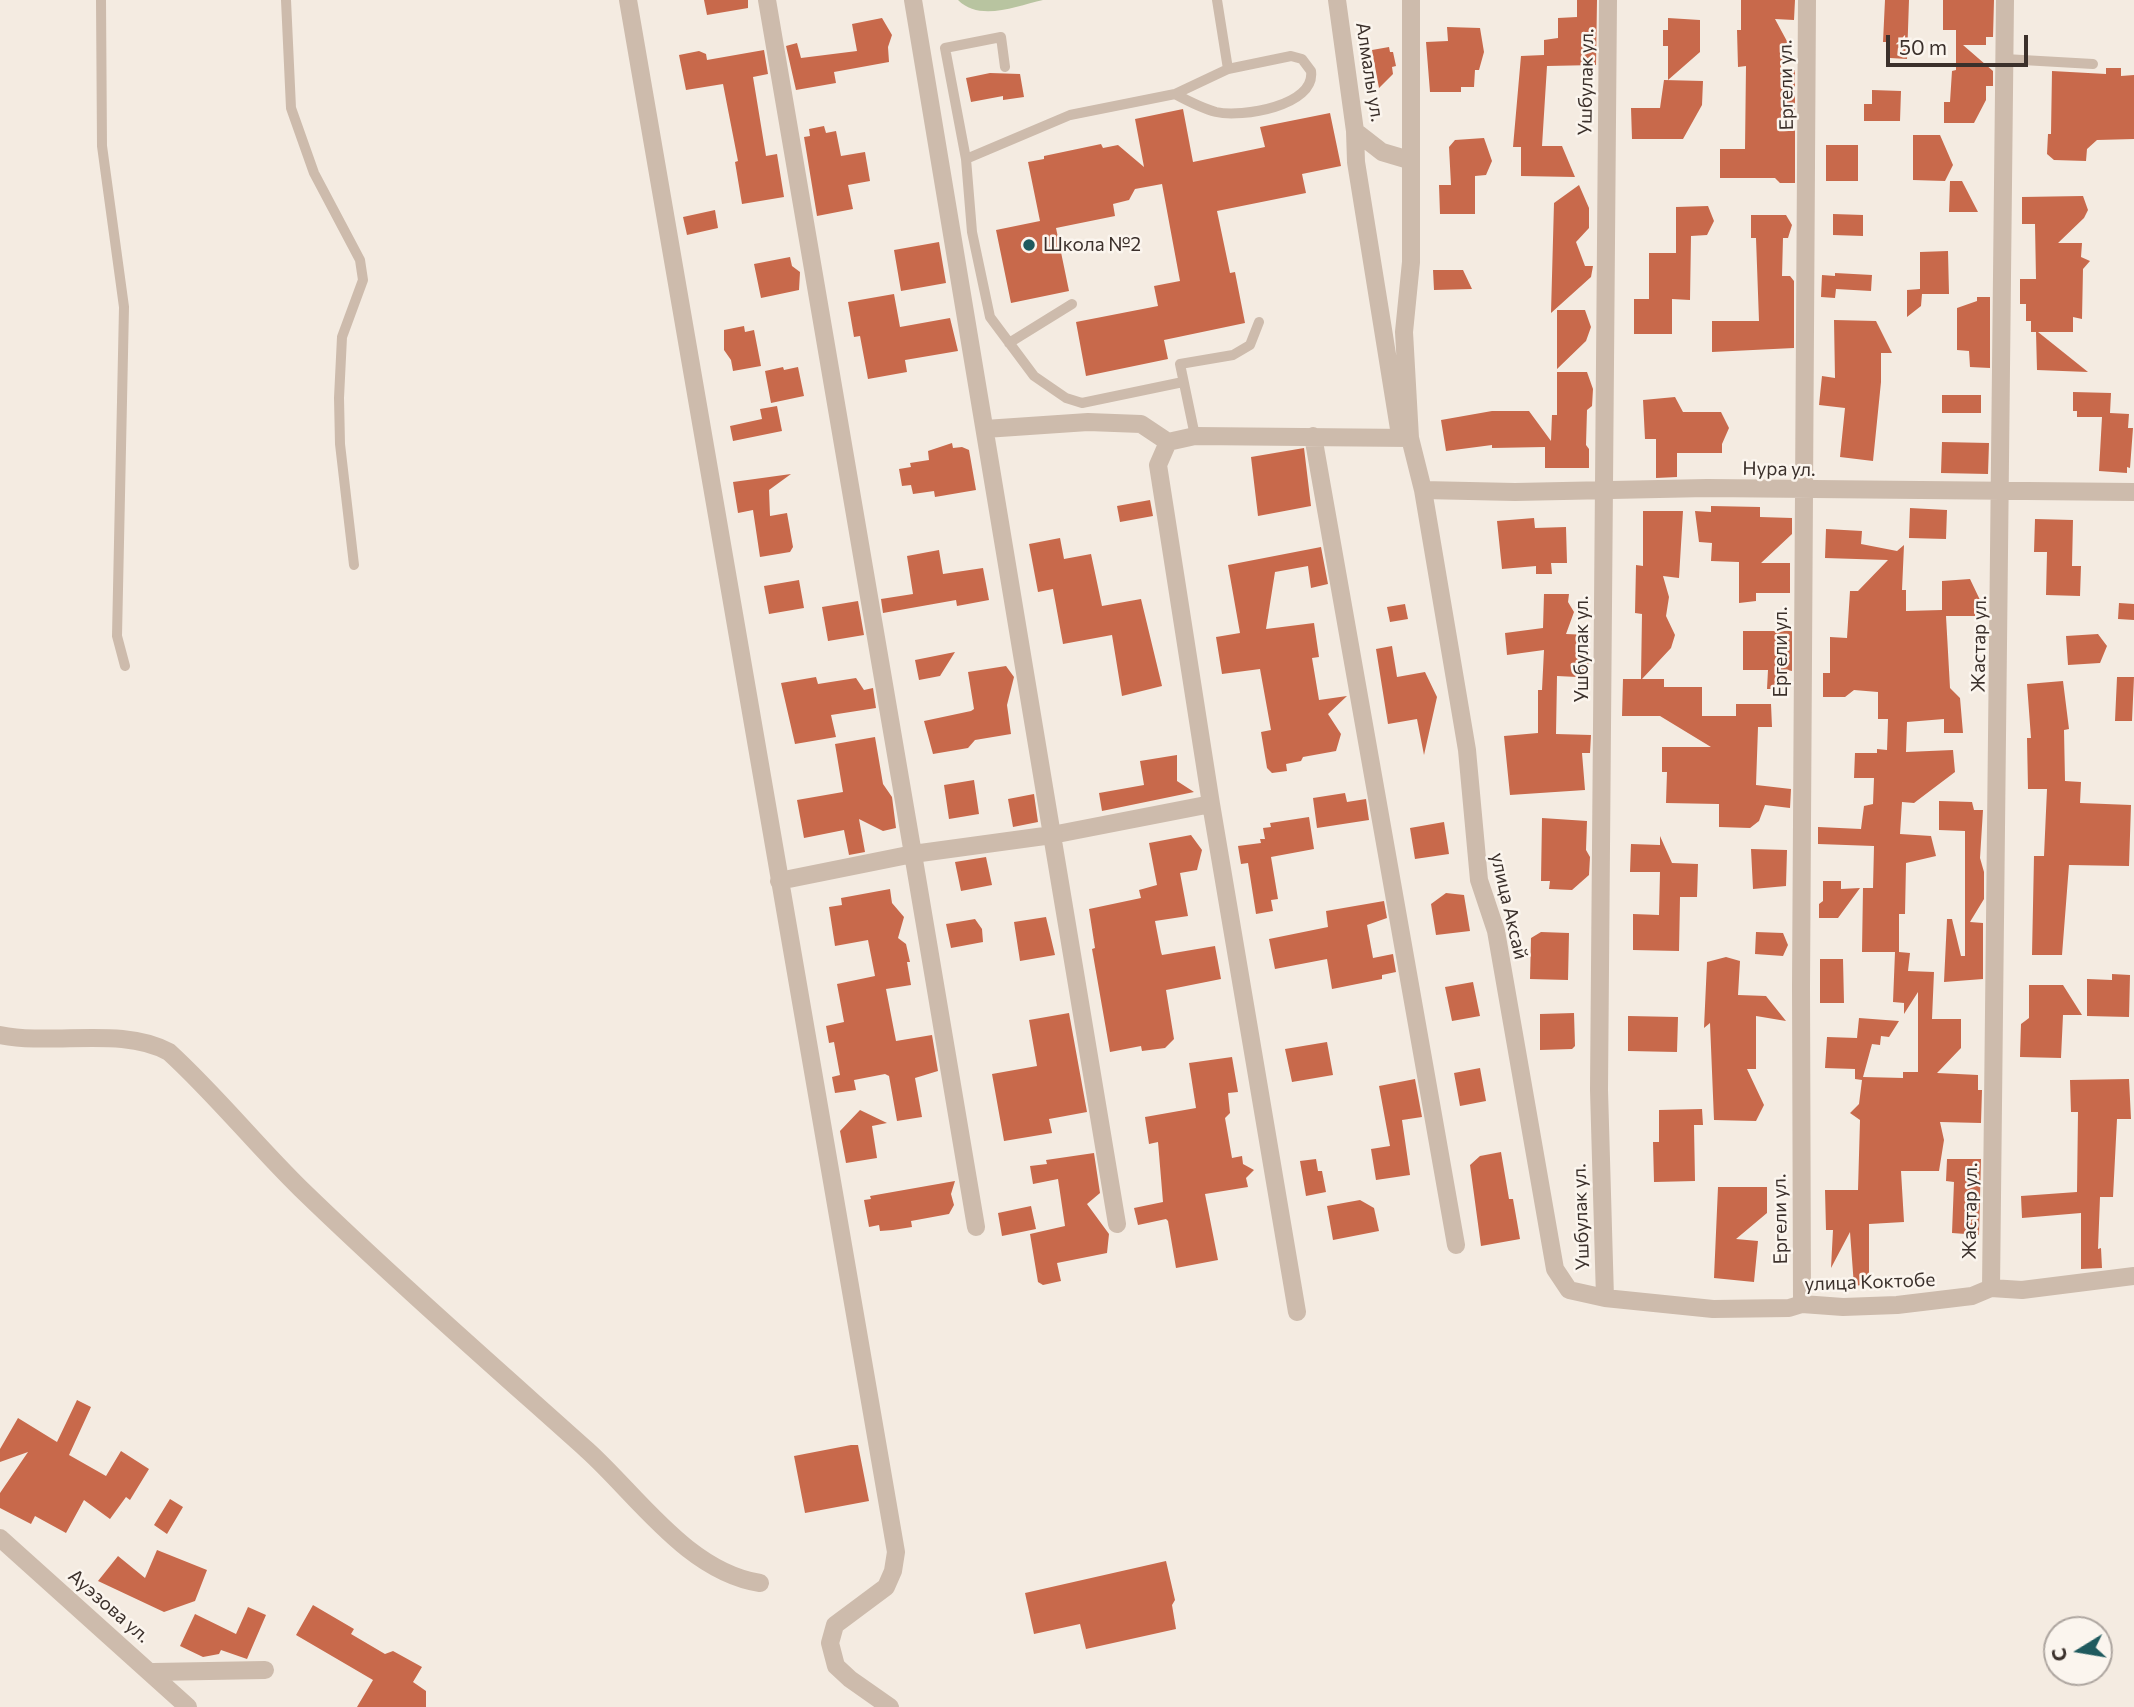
<!DOCTYPE html>
<meta charset="utf-8">
<style>
body{margin:0}
#map{position:relative;width:2134px;height:1707px;overflow:hidden;background:#f4ebe1;font-family:Commissioner,sans-serif}
canvas{display:block}
.north{position:absolute;left:2043px;top:1616px;width:70px;height:70px;box-sizing:border-box;background:#fbf5ee;border:2px solid #aea6a0;border-radius:50%;rotate:259deg;font-size:19px;font-weight:700;line-height:28px;text-align:center;color:#3b302b}
.north::after{content:'';display:block;margin:auto;width:24px;height:32px;background:#1f5a5e;clip-path:polygon(50% 0,100% 100%,50% 72%,0 100%)}
.scale{position:absolute;left:1886px;top:35px;width:142px;height:32px;box-sizing:border-box;border:4px solid #3b302b;border-top:0;padding-left:9px;font-size:21px;line-height:24px;white-space:nowrap;color:#3b302b;-webkit-text-stroke:5px #fbf5ee;paint-order:stroke}
</style>
<div id="map">
<canvas width="2134" height="1707"></canvas>
<div class="north">С</div>
<div class="scale">50 m</div>
</div>
<script>
const c = document.querySelector('canvas').getContext('2d');
c.lineJoin = 'round';
function fill(path, color) {
  c.fillStyle = color;
  c.fill(path, 'evenodd');
}
function stroke(path, color, width, dash) {
  c.strokeStyle = color;
  c.lineWidth = width;
  c.lineCap = dash ? 'butt' : 'round';
  c.setLineDash(dash || []);
  c.stroke(path);
}
function write(font, color, halo, rows, align = 'center') {
  c.font = font + ' Commissioner,sans-serif';
  c.lineWidth = 5;
  c.setLineDash([]);
  c.textBaseline = 'middle';
  c.strokeStyle = halo;
  c.fillStyle = color;
  for (const [text, x, y, turn = 0] of rows) {
    c.save();
    c.translate(x, y);
    c.rotate((+turn || 0) * Math.PI / 180);
    c.textAlign = isNaN(turn) ? turn : align;
    if (halo) c.strokeText(text, 0, 0);
    c.fillText(text, 0, 0);
    c.restore();
  }
}
fill(new Path2D(`
 M958,0H1043C1016,6 980,22 958,0Z`), '#b8c4a0');
fill(new Path2D(`
 M704,0H748V8L707,15Z
 M1577,0H1597L1596,65L1547,66L1542,146H1562L1575,177L1521,176V147H1513L1521,56L1544,55V40L1558,38V18L1577,17Z
 M1741,0H1795L1794,20L1775,19L1789,45L1780,69L1795,70V183H1780L1775,178H1720V149H1745L1746,66L1738,67L1737,30H1741Z
 M1885,0H1909L1907,59L1890,58V42H1883Z
 M1943,0H1994L1993,37H1986V45H1963L1993,71V86H1986V100L1974,123H1944V102H1950L1952,71L1956,70V30H1943Z
 M882,18L892,35L888,47L889,62L834,72L836,83L796,90L786,46L797,43L801,58L857,51L852,24Z
 M1668,18L1700,20V52L1668,80V46H1663V30H1668Z
 M1447,27L1480,28L1484,52L1479,70H1475L1474,87H1461V92H1430L1426,42L1448,41Z
 M1389,47L1390,52H1393L1396,66L1392,67L1393,74L1379,88L1372,50Z
 M764,50L768,74L753,77L766,156L777,154L784,197L742,204L735,162L738,161L723,84L686,90L679,55L699,51L706,54L707,60Z
 M2106,68H2121V76L2134,75V139L2097,140L2087,149L2086,161L2054,160L2047,154L2048,134H2051L2052,71L2106,74Z
 M990,73L1020,74L1024,97L1003,100V96L971,102L966,78Z
 M1664,80L1703,81L1702,105L1683,139H1632L1631,108H1660Z
 M1872,90L1901,91L1900,121H1864V104H1872Z
 M1183,109L1193,162L1265,147L1260,127L1330,113L1341,166L1302,174L1306,193L1217,211L1230,273L1235,272L1245,323L1164,340L1168,359L1086,376L1076,322L1158,306L1154,286L1180,281L1162,184L1135,189L1129,200L1113,204L1115,216L1056,228L1069,291L1011,303L996,230L1040,221L1028,162L1044,159V156L1101,144L1103,148L1118,145L1144,167L1135,119Z
 M824,126L826,133L836,131L841,156L865,152L870,181L848,185L853,209L817,216L804,137L810,136L809,129Z
 M1913,135H1940L1953,165L1945,181L1913,180Z
 M1484,138L1492,161L1486,175L1475,176V214H1440L1439,185H1451L1449,147L1455,140Z
 M1826,145H1858V181H1826Z
 M1950,181H1962L1978,212H1949Z
 M1579,185L1589,208V228L1576,242L1585,266H1593L1591,277L1551,313L1554,203Z
 M2083,196L2088,210L2084,218L2058,243H2082L2081,257L2090,261L2083,269L2082,319L2073,317V332H2038L2088,372L2037,370L2036,332H2031V321H2026V304H2020V279H2036L2035,224H2022V197Z
 M1708,206L1714,221L1707,235L1691,236L1690,300L1672,299V334H1634V299H1649V253H1676V207Z
 M715,210L718,228L687,235L683,217Z
 M1833,214L1863,215V236L1833,235Z
 M1751,215H1786L1792,225L1788,238H1783L1782,276H1790L1794,281V348L1712,352V321H1759L1756,238H1751Z
 M939,242L946,283L901,291L894,250Z
 M1948,251L1949,294H1922L1921,306L1907,317V290L1920,289V252Z
 M790,257L792,266L800,272L799,290L761,298L754,264Z
 M1433,270H1463L1472,289L1434,290Z
 M1835,273L1872,275L1871,291L1836,289L1835,298L1821,297L1822,275L1835,276Z
 M894,294L900,327L950,318L958,351L905,360L907,372L868,379L860,336L854,337L848,302Z
 M1977,297H1990V368L1970,367L1969,351L1957,350V308L1977,301Z
 M1557,310H1585L1591,327L1586,341L1557,369Z
 M1834,320L1876,321L1892,353H1881V382L1873,461L1840,457L1845,408L1819,405L1822,376L1835,378Z
 M744,326L745,332L754,330L761,366L733,371L731,360L724,350V330Z
 M783,367L784,370L798,367L804,396L771,403L765,371Z
 M1557,372H1587L1593,389L1592,406L1587,410L1586,445L1589,449V468H1545V447L1492,448V445L1446,451L1441,420L1492,411H1529L1551,441L1552,415H1557Z
 M2073,392L2111,393L2110,413L2129,414L2128,428H2133L2130,468L2127,467V473L2099,471L2102,417H2077V411H2073Z
 M1942,395H1981V413H1942Z
 M1675,397L1683,412H1721L1729,428L1722,444V453H1677V477L1656,478V439H1645L1643,400Z
 M777,406L782,431L733,441L730,426L762,419L760,409Z
 M1942,442L1989,443L1988,474L1941,473Z
 M952,443L953,448L962,447L969,450L976,490L935,497L934,491L913,494L911,485L902,486L899,469L911,467L910,463L929,460L928,451Z
 M1304,448L1311,506L1258,516L1251,457Z
 M791,474L769,490L770,516L787,513L793,547L790,552L760,557L753,510L738,513L733,482Z
 M1150,500L1153,516L1120,522L1117,506Z
 M1711,506L1760,507V517L1792,518V534L1761,563H1790V593H1756V601L1739,603V562L1711,561L1712,543L1699,542L1695,511L1711,512Z
 M1910,508L1947,510L1946,539L1909,538Z
 M1643,511H1683L1679,578L1663,576L1669,597L1666,616L1675,635L1671,648L1642,679H1664V687H1702V716H1736V704H1771L1772,727H1758L1756,785L1791,789L1790,808L1765,805L1759,821L1750,828L1719,827V804L1666,803L1667,772H1662V747H1711L1660,716H1622L1623,679H1641L1642,614L1635,613L1636,565L1643,566Z
 M1534,518L1535,528L1566,527L1567,563H1551L1552,574H1536V566L1502,569L1497,521Z
 M2035,519L2073,520L2072,566H2081L2080,596L2046,595L2047,552H2034Z
 M1826,529L1862,531L1861,544L1897,551L1904,545L1902,590H1906V611L1942,610V581L1970,579L1980,600L1975,605V616H1946L1950,688L1960,698L1963,733H1944V719L1907,722L1906,752L1953,750L1955,772L1914,803L1902,802L1900,834L1931,836L1936,856L1906,863L1905,914H1899V952L1910,953L1908,971L1934,972L1932,1019H1961V1048L1937,1073L1978,1075V1090H1982L1981,1123L1940,1122L1944,1140L1939,1171H1901L1904,1222L1869,1224V1284L1854,1286L1850,1232L1831,1268L1833,1230H1826L1825,1190H1858L1860,1120L1850,1113L1859,1104L1862,1080L1855,1079V1069L1825,1068L1827,1037L1857,1038L1859,1018L1899,1021L1889,1037L1881,1036L1880,1045L1872,1044L1863,1077L1903,1078V1072H1918V992L1904,1014V1003L1893,1002L1895,952H1862L1863,888H1873L1874,846L1818,844V827L1861,829L1864,806L1873,804L1874,778H1854L1855,753H1877V749L1887,750L1888,719H1878V692L1854,690L1845,697H1823V673H1830V637L1847,638L1850,591H1858L1888,560L1825,558Z
 M1060,538L1064,559L1091,554L1102,606L1141,599L1162,686L1122,696L1112,635L1063,644L1053,589L1038,592L1029,544Z
 M1321,547L1328,584L1311,588L1308,566L1275,572L1266,629L1314,623L1319,657L1312,658L1319,700L1347,696L1328,714L1341,734L1336,751L1303,757L1301,761L1286,764L1287,771L1272,773L1267,768L1261,732L1271,730L1260,669L1222,674L1216,637L1240,633L1228,565Z
 M939,550L943,574L983,568L989,600L957,606L956,600L883,613L881,599L913,594L907,556Z
 M799,580L804,608L769,614L764,586Z
 M1544,594H1569L1568,602L1574,612L1566,634L1589,635L1588,672L1577,671V677L1557,676L1556,734L1591,735L1590,753H1582L1585,790L1510,795L1504,736L1538,733V690H1542L1544,650L1507,655L1505,633L1543,628Z
 M858,601L864,635L828,641L822,607Z
 M2119,603L2134,604V620L2118,619Z
 M1405,604L1408,619L1390,622L1387,607Z
 M1743,631H1792V671L1787,670V689H1767L1768,670H1743Z
 M2098,634L2107,646L2100,663L2068,665L2066,636Z
 M1392,646L1397,677L1425,672L1437,697L1424,755L1417,719L1388,724L1376,649Z
 M955,652L940,676L919,680L915,660Z
 M1006,666L1014,677L1007,705L1011,734L975,740L968,748L933,754L924,721L971,711L974,709L968,672Z
 M816,677L818,684L856,678L864,690L873,688L876,708L831,715L836,737L795,744L781,683Z
 M2117,677H2134L2132,721H2115Z
 M2063,681L2069,729L2064,730L2065,781L2081,782L2080,803L2131,805L2129,866L2069,865L2062,955H2032L2034,856H2044L2047,789H2028L2027,738H2031L2027,684Z
 M875,737L883,784L892,797L896,828L883,831L859,819L865,852L849,855L844,830L804,838L797,800L843,792L835,744Z
 M1177,755V781L1194,792L1102,811L1099,793L1144,785L1140,761Z
 M974,780L979,814L949,819L944,785Z
 M1345,793L1347,802L1366,799L1369,820L1317,828L1313,798Z
 M1034,794L1038,822L1013,827L1008,799Z
 M1939,801L1972,802L1974,810H1983L1980,858L1984,872V899L1970,922L1983,923V979L1944,982L1947,919H1952L1961,956H1965V831L1939,830Z
 M1309,817L1314,849L1271,857L1278,899L1271,900L1273,911L1256,914L1248,863L1241,864L1238,846L1261,843L1260,839H1265L1263,828L1271,827L1270,823Z
 M1542,818L1587,821L1586,850L1590,857L1589,875L1572,890L1549,889L1550,881H1541Z
 M1444,822L1449,854L1415,859L1410,828Z
 M1191,835L1202,850L1197,870L1180,873L1188,916L1155,921L1161,952L1162,955L1215,946L1221,979L1166,990L1174,1039L1165,1048L1142,1051L1141,1046L1110,1052L1092,949L1095,948L1089,909L1141,898L1139,890L1157,885L1149,843Z
 M1660,836L1672,863L1698,864L1697,897H1680L1679,951L1633,950V914L1659,915L1660,872H1630L1631,844L1660,845Z
 M1751,849L1787,850L1786,886L1753,889Z
 M986,857L992,885L961,891L955,862Z
 M1823,881H1841V889L1860,888L1838,918H1819V904L1823,901Z
 M890,889L892,903L904,917L898,938L906,944L910,962H907L911,985L886,989L896,1041L932,1035L938,1071L915,1078L922,1117L897,1121L889,1076L885,1074L854,1080L856,1090L835,1093L832,1077L840,1075L834,1042L829,1043L826,1026L844,1022L837,984L875,976L868,940L835,946L829,907L842,905L841,898Z
 M1446,893L1464,895L1470,931L1436,935L1431,904Z
 M1384,901L1387,918L1367,925L1373,958L1393,954L1396,972L1382,975V979L1332,989L1327,959L1275,969L1269,939L1328,927L1326,911Z
 M1046,917L1055,955L1020,961L1014,922Z
 M975,919L982,929L983,942L951,948L946,924Z
 M1541,932L1569,933L1568,980L1530,979L1531,938Z
 M1756,932L1783,933L1788,945L1783,956L1755,954Z
 M1726,957L1740,961L1738,995L1766,996L1786,1021L1756,1016V1069H1747L1764,1105L1756,1121L1714,1120L1710,1023L1704,1028L1707,962Z
 M1820,959H1843L1844,1003H1820Z
 M2112,974L2130,975L2129,1017L2087,1016V979L2112,980Z
 M1473,982L1480,1016L1452,1021L1445,987Z
 M2029,985H2063L2082,1015H2063L2061,1058L2020,1057L2021,1024L2029,1018Z
 M1069,1013L1087,1112L1049,1119L1052,1133L1004,1141L992,1074L1037,1066L1029,1020Z
 M1574,1013L1575,1046L1572,1049L1540,1050V1014Z
 M1628,1016L1678,1017L1677,1052L1628,1051Z
 M1327,1042L1333,1075L1292,1082L1285,1049Z
 M1232,1057L1238,1092L1228,1093L1230,1113L1225,1118L1232,1158L1242,1156L1243,1164L1254,1170L1246,1178L1248,1187L1205,1194L1218,1260L1176,1268L1168,1221L1166,1219L1138,1225L1134,1208L1163,1202L1158,1142L1149,1144L1145,1117L1196,1108L1189,1063Z
 M1480,1068L1486,1101L1460,1106L1454,1073Z
 M1415,1079L1422,1117L1402,1120L1410,1175L1376,1180L1371,1149L1390,1146L1379,1086Z
 M2129,1079L2131,1119H2117L2113,1197H2100L2098,1249L2101,1248L2102,1268L2081,1269V1213L2022,1218L2021,1196L2077,1192L2078,1112H2071L2070,1080Z
 M1702,1109L1703,1125H1694L1695,1181L1654,1182L1653,1142H1659V1110Z
 M860,1110L887,1123L872,1126L877,1158L846,1163L840,1131Z
 M1501,1152L1509,1199H1513L1520,1239L1481,1246L1470,1165L1480,1156Z
 M1094,1153L1100,1193L1087,1204L1109,1234L1107,1253L1057,1263L1061,1281L1043,1285L1038,1282L1030,1234L1065,1226L1058,1179L1033,1184L1030,1166L1047,1164L1046,1160Z
 M1316,1159L1318,1171H1322L1326,1192L1306,1196L1300,1161Z
 M1947,1159H1981L1979,1235L1952,1233L1954,1182L1946,1181Z
 M955,1181L951,1194L954,1205L949,1214L911,1221L912,1227L893,1230L880,1231L879,1225L869,1227L864,1200L871,1199L870,1196Z
 M1718,1187H1767V1213L1736,1239L1758,1241L1754,1282L1714,1278Z
 M1360,1200L1374,1208L1379,1231L1333,1240L1327,1206Z
 M1031,1206L1036,1229L1002,1236L998,1213Z
 M77,1400L91,1407L69,1455L106,1476L121,1451L149,1469L130,1500L126,1497L110,1519L84,1500L66,1533L35,1516L31,1524L0,1508V1493L28,1452L0,1462V1449L18,1418L57,1442Z
 M851,1445H858L869,1501L805,1513L794,1456Z
 M170,1499L183,1507L167,1534L154,1525Z
 M157,1550L207,1570L195,1601L164,1612L98,1581L118,1556L145,1578Z
 M1166,1561L1175,1600L1172,1605L1176,1629L1086,1649L1080,1624L1034,1634L1025,1593Z
 M313,1605L354,1629L351,1634L385,1654L393,1651L422,1667L413,1682L426,1691V1707H357L373,1680L296,1635Z
 M248,1607L266,1615L247,1659L221,1650L219,1654L203,1657L180,1646L195,1614L236,1634Z`), '#c8694b');
stroke(new Path2D(`
 M101,0L102,146L124,307L117,636L125,666
 M286,0L291,108L314,173L360,260L363,280L342,337L339,398L340,444L354,565
 M1217,0L1228,69
 M2005,59L2093,64
 M1005,67L1001,37L945,48L966,159L972,232L990,317L1034,376L1066,398L1082,403L1183,382
 M966,159L1070,115L1175,94L1228,69L1291,56L1302,59L1311,71C1316,106 1241,118 1216,112C1201,108 1188,101 1175,94
 M1009,343L1072,304
 M1195,436L1180,364L1233,355L1250,345L1259,322`), '#cdbbac', 10);
stroke(new Path2D(`
 M628,0L896,1552L893,1571L886,1587L835,1625L830,1643L836,1666L850,1679L890,1707
 M767,0L913,854L779,881
 M913,0L1052,835L1211,804
 M1337,0L1355,131L1356,162L1400,435
 M1411,0V262L1404,332L1410,438L1423,490L1467,750L1479,880L1496,931L1555,1269L1569,1290L1605,1298L1713,1309L1789,1308L1802,1304L1843,1307L1897,1305L1972,1296L1991,1288L2022,1290L2134,1276
 M1355,131L1382,152L1409,160
 M985,429L1088,422L1141,424L1168,442
 M1313,436L1456,1245
 M1423,490L1515,492L1707,488L2134,492
 M0,1035C54,1046 122,1026 169,1052C216,1095 256,1145 301,1189C394,1279 491,1364 587,1450C637,1495 688,1572 760,1583
 M976,1227L913,854L1052,835L1117,1224
 M1991,1288L2005,0
 M1605,1298L1599,1090L1608,0
 M1802,1304L1801,987L1807,0
 M1297,1312L1211,804L1158,465L1168,442L1195,436L1410,438
 M0,1538L188,1707
 M153,1672L265,1670`), '#cdbbac', 18);
for (const [x, y, r, color] of [
 [1029,245,7,"#1f5a5e"]
]) {
  const dot = new Path2D();
  dot.arc(x, y, r, 0, 2 * Math.PI);
  c.fillStyle = color;
  c.fill(dot);
  stroke(dot, '#fbf5ee', 2.5);
}
write('19px', '#3b302b', '#fbf5ee', [
 ["Алмалы ул.",1370,72,81],
 ["Ушбулак ул.",1586,82,-89],
 ["Ергели ул.",1786,85,-91],
 ["Нура ул.",1779,469,1],
 ["Жастар ул.",1979,644,-89],
 ["Ушбулак ул.",1582,649,-90],
 ["Ергели ул.",1781,652,-90],
 ["улица Аксай",1509,906,77],
 ["Жастар ул.",1970,1211,-89],
 ["Ушбулак ул.",1581,1217,-92],
 ["Ергели ул.",1780,1219,-91],
 ["улица Коктобе",1870,1282,-2],
 ["Ауэзова ул.",109,1606,41]
]);
write('19px', '#3b302b', '#fbf5ee', [
 ["Школа №2",1043,245]
], 'left');
</script>
